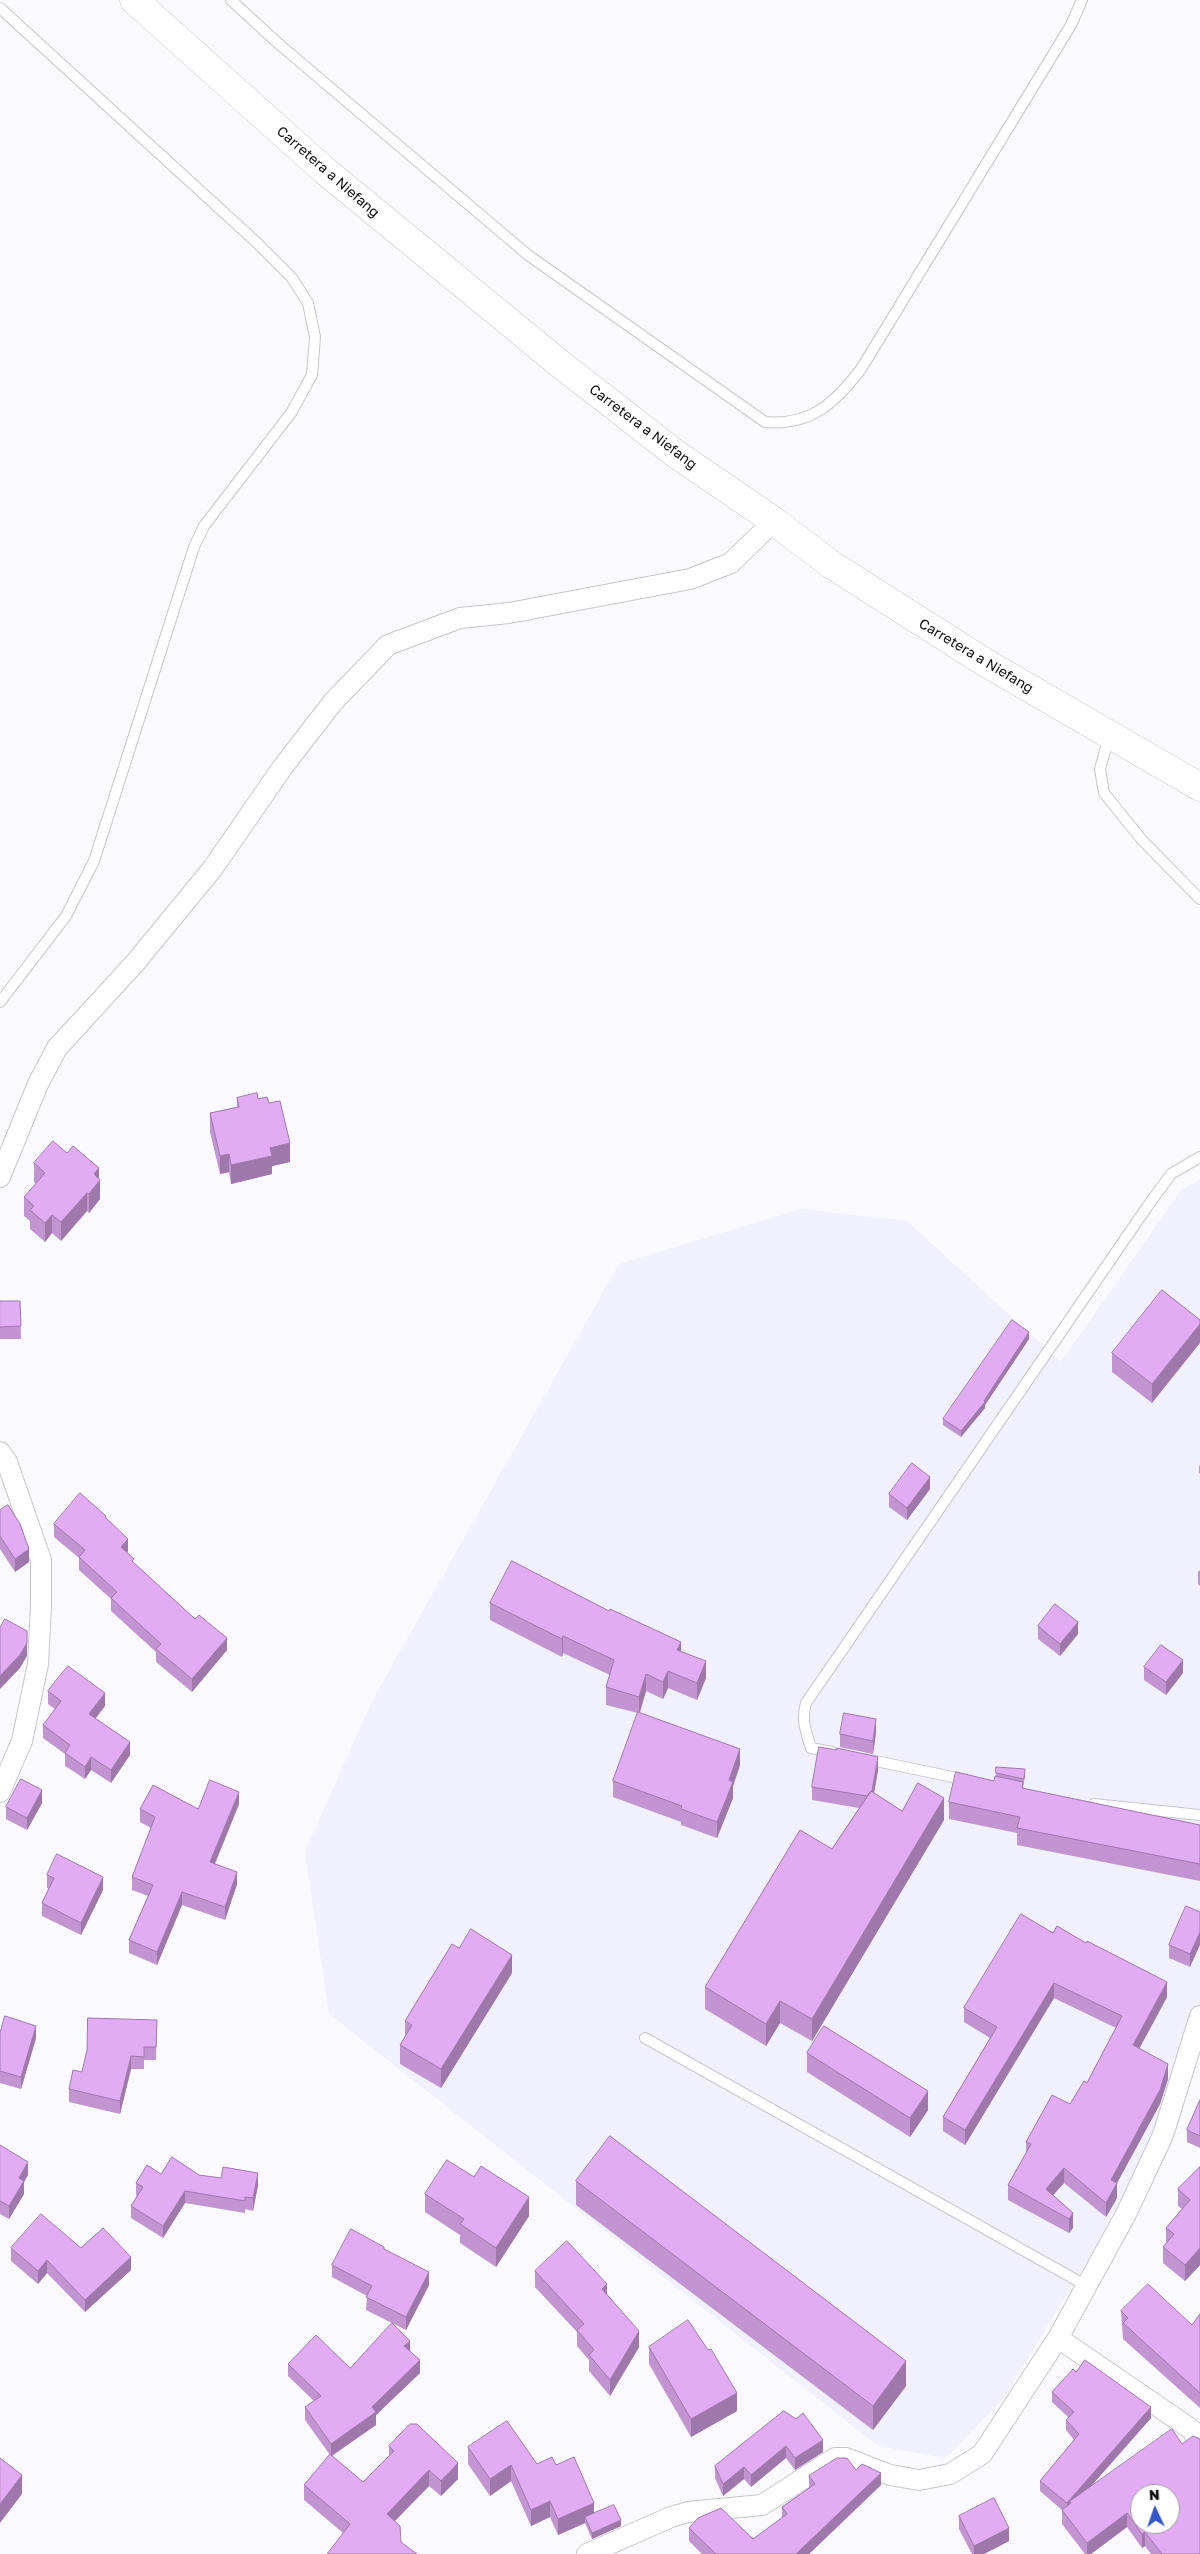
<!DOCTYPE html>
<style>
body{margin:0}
#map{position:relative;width:1200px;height:2554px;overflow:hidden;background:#f9f9ff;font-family:"Golos Text",sans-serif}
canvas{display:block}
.north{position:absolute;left:1130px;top:2484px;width:50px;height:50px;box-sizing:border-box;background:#fff;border:1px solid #9e9e9f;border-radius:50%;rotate:357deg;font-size:14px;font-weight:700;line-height:20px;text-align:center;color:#0d0d10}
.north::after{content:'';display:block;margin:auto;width:18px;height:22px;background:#3357c7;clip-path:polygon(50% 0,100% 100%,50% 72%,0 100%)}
</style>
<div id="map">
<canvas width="1200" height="2554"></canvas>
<div class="north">N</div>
</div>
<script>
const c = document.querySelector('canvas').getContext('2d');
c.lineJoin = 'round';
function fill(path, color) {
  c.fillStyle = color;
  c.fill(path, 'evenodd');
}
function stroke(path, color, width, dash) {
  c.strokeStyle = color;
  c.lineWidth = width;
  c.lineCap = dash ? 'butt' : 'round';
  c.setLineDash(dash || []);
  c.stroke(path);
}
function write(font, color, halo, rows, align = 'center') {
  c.font = font + ' "Golos Text",sans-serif';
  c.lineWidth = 4;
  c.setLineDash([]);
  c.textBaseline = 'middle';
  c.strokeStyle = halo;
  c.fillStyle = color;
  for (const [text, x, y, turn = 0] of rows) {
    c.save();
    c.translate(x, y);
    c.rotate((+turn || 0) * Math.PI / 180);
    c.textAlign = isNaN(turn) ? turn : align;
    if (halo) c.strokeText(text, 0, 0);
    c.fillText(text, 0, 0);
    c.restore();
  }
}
fill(new Path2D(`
 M1200,1180V2043L1095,2248L1003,2399L946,2458L878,2446L329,2014L305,1852L372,1701L619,1264L801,1209L907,1221L1061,1362L1182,1189Z`), '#f1f0ff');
const service = new Path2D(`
 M231,0L280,45L528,255L765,422C811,426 835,403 861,369L1071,25L1082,0
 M0,8L255,241L292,278L308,303L315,337L312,375L291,413L204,526L194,547L94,861L66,916L0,1002
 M1109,736L1100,769L1104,793L1142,840L1200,899
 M832,1752L811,1748C806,1732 801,1720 806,1703L1147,1207L1171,1174L1200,1157
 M866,1759L967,1780
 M1094,1804L1200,1815
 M645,2038L1087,2286`);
const minor = new Path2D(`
 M0,1177L38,1084L57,1048L135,963L213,868L282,768L333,702L388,645L460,618L509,613L690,579L731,563L774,521
 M0,1452L7,1462L41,1560V1606L38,1664L22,1741L0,1792
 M1058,2338L1191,2429L1200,2441
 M587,2554L671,2517L688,2512L762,2505L835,2458H846L890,2475L919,2480L950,2474L982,2454L1058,2338L1126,2214L1163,2135L1200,2016`);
const primary = new Path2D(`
 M134,0L324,170L559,363L676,454L774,521L832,565L986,663L1200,787`);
stroke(service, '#c6c6cd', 12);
stroke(minor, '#c6c6cd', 22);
stroke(primary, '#c6c6cd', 29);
stroke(service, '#fff', 10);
stroke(minor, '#fff', 20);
stroke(primary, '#fff', 28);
fill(new Path2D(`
 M237,1098L258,1099L269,1103L290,1162L272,1166V1174L231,1184L229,1172L220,1174L210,1132V1113L237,1107Z
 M34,1163L99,1179L100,1199L89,1213L87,1211L61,1241L52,1233L45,1242L30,1229V1221L24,1216V1197L36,1184L34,1182Z
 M0,1301H20L21,1339H0Z
 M1200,1320L1152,1403L1112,1372V1353Z
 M1029,1339L985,1405V1408L961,1437L943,1425V1419Z
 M1200,1464V1474L1199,1473V1467Z
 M930,1489L907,1520L889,1507V1494Z
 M0,1510L29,1562L15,1572L0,1549Z
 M106,1519L128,1551L127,1553L134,1563L227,1650L192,1692L156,1662V1652L111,1611V1599L79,1570V1558L54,1537V1524Z
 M1200,1570V1586L1198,1584V1572Z
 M490,1603L681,1651L706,1678L697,1700L668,1688L663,1699L646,1691L640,1713L740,1765L733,1786V1798L717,1838L681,1825V1822L613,1797V1781L638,1713L606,1705V1687L610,1675L563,1653L562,1657L490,1620Z
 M1038,1626L1078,1634L1060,1656L1038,1639Z
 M1144,1667L1183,1673L1166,1695L1144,1680Z
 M48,1691L105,1706L95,1719L130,1755L111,1783L91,1770L85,1779L65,1766V1754L43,1738V1725L55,1709L48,1704Z
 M876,1732L873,1754L840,1747V1734Z
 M996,1767L1025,1776L1023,1789L1200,1825V1881L1017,1845V1833L949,1819V1802L994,1781L996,1776Z
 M878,1770L874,1793L902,1811L944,1820L812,2041L780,2023L766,2046L705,2009V1987L832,1849L859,1808L812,1800V1787Z
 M42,1803L27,1830L6,1819V1807Z
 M239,1804L215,1864L237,1884L225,1920L182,1905L157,1965L129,1953V1940L148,1896L132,1890V1877L151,1828L140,1822V1809H198Z
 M47,1875L103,1890L81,1935L42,1916V1903L49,1889L47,1888Z
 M1200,1912L1190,1967L1169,1958V1945Z
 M1053,1933L1167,1997L1139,2049L1168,2079L1160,2104L1117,2183V2198L1106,2217L1064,2183L1053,2195L1073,2213V2228L1069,2233L1008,2200V2185L1026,2153V2142L1070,2104L1087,2083L1116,2028L1054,1998L965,2145L943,2131V2117L990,2038L964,2022V2008Z
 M512,1973L441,2088L400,2064V2045L405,2037V2021Z
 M157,2020L156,2060H144V2069H131L120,2114L69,2102V2089L82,2072Z
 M0,2033L36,2038L21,2089L0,2083Z
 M807,2053L928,2110L910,2137L807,2072Z
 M1200,2100V2148L1187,2142V2130Z
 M0,2145L28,2175L24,2182V2194L9,2219L0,2214Z
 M1200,2167V2265L1185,2281L1163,2263V2247L1166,2243V2228L1182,2209L1178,2206V2189Z
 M161,2174L199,2175L258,2185L253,2211L245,2209V2213L185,2203L163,2238L131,2218V2206L137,2196L136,2195V2183Z
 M576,2181L906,2386L873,2430L576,2205Z
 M425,2194L529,2216L496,2267L460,2243V2235L425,2212Z
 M11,2248H81L131,2270L85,2312L47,2273L38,2284L11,2261Z
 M384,2249L429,2285L406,2330L366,2310L367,2296L332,2277V2265Z
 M535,2271L607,2294L639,2347L610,2396L589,2371V2360L577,2346V2332L535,2287Z
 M1121,2311L1192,2325L1200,2314V2408L1123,2339Z
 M649,2347L708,2350L737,2411L691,2437L649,2364Z
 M410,2352L420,2373L376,2415V2425L332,2456L363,2482L389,2456V2446L458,2479L441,2496L429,2486L395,2521L343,2533L304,2500V2485L330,2455L305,2420V2407L314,2401L288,2376V2364L350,2368Z
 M1076,2372L1151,2418L1091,2486L1200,2554H1151L1145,2546L1142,2548L1127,2527L1091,2554H1085L1062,2524V2510L1040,2491V2481L1074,2440L1066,2430V2420L1068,2417L1052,2402V2392Z
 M784,2411L823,2452L795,2470L786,2458L751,2487L744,2479L723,2496L715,2478V2466Z
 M468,2447L537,2464L556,2465L594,2513L621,2526L592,2539L585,2523L558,2535L550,2517L531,2526L511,2481L490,2496L468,2464Z
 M856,2470L881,2485L809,2554H702L689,2541V2528L753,2539L782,2518V2507L809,2488V2476Z
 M959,2516L1009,2541L984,2554H972L959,2529Z`), '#c294d2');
fill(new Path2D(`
 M290,1143V1162L272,1166V1174L231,1184V1165L270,1148Z
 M229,1154V1172L220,1174V1156Z
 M99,1168V1182L100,1180V1199L89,1213V1194L94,1174Z
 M87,1193V1211L61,1241V1222Z
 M52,1215V1233L45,1242V1223Z
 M1200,1324V1343L1152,1403V1384Z
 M1029,1332V1339L985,1405V1408L961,1437V1431L984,1401Z
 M930,1477V1489L907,1520V1508Z
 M128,1539V1551L121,1559V1547Z
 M29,1549V1562L15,1572V1559Z
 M1078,1622V1634L1060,1656V1644Z
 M27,1631V1656L20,1668L0,1689V1676Z
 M563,1636V1653L562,1657V1639Z
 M227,1638V1650L192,1692V1679Z
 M681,1642V1659L677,1650Z
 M1183,1660V1673L1166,1695V1682Z
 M706,1661V1678L697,1700V1683Z
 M668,1671V1688L663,1699V1682Z
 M646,1674V1691L639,1714V1697Z
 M105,1693V1706L89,1727V1714Z
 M876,1719V1732L873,1754V1741Z
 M130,1742V1755L111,1783V1770Z
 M740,1749V1765L733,1786V1798L717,1838V1822L729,1780Z
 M91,1757V1770L85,1779V1767Z
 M878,1757V1770L871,1810V1797Z
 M42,1790V1803L27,1830V1818Z
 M239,1792V1804L210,1875V1862Z
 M944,1798V1820L812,2041V2019Z
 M237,1872V1884L225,1920V1907Z
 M103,1877V1890L81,1935V1923Z
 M182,1892V1905L157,1965V1952Z
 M1200,1932V1945L1190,1967V1954Z
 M512,1955V1973L441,2088V2069Z
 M1167,1982V1997L1133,2060V2045Z
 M1054,1983V1998L965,2145V2130Z
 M780,2001V2023L766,2046V2024Z
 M36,2026V2038L21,2089V2077Z
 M131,2056V2069L120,2114V2101Z
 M1168,2064V2079L1160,2104L1111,2194V2180Z
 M928,2091V2110L910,2137V2118Z
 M28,2162V2175L24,2182V2194L9,2219V2206L19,2178Z
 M1064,2168V2183L1046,2203V2189Z
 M258,2173V2185L253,2211V2198Z
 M1117,2183V2198L1106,2217V2203Z
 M185,2191V2203L163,2238V2226Z
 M529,2197V2216L496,2267V2248Z
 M1073,2213V2228L1069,2233V2219Z
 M1200,2248V2265L1185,2281V2265Z
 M131,2257V2270L85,2312V2300Z
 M47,2260V2273L38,2284V2271Z
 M429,2272V2285L406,2330V2317Z
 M607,2284V2300L602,2289Z
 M639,2331V2347L610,2396V2380Z
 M410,2341V2353L404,2346Z
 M420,2360V2373L376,2415V2425L331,2456V2444L372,2407Z
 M906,2361V2386L873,2430V2406Z
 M737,2393V2411L691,2437V2419Z
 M1151,2407V2418L1071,2509V2503L1069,2502V2511L1067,2514V2503Z
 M823,2440V2452L795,2470V2458Z
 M786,2446V2458L751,2487V2475Z
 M458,2463V2479L441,2496V2481Z
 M511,2465V2481L490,2496V2479Z
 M744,2467V2479L723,2496V2484Z
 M429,2470V2486L387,2529V2514Z
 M881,2473V2485L809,2554H796Z
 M22,2475V2494L0,2523V2504Z
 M550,2501V2517L531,2526V2510Z
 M594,2503V2519L585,2517V2523L558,2535V2519Z
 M1127,2513V2527L1091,2554H1087V2543Z
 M621,2520V2526L592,2539V2533Z
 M1009,2528V2541L984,2554H974V2546Z
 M1145,2532V2546L1142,2548V2534Z`), '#9e78ab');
const building = new Path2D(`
 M257,1093L258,1099L267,1097L269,1103L280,1101L290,1143L270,1148L272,1156L231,1165L229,1154L220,1156L210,1113L239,1107L237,1098Z
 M53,1141L67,1153L73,1146L99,1168L94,1174L100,1180L89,1194L87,1193L61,1222L52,1215L45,1223L30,1210L34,1206L24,1197L45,1173L34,1163Z
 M1162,1290L1200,1320V1324L1152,1384L1112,1353Z
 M0,1301H20L21,1326L0,1327Z
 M1012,1320L1029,1332L984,1401L985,1402L961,1431L943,1419Z
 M912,1463L930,1477L907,1508L889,1494Z
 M80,1493L106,1516L105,1517L128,1539L121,1547L134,1559L132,1561L195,1619L199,1615L227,1638L192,1679L156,1649L161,1644L111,1598L117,1592L79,1557L85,1550L54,1524Z
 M8,1505L20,1524L29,1549L15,1559L0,1536V1510Z
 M512,1561L609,1611L610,1609L681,1642L677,1650L706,1661L697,1683L668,1671L663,1682L646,1674L639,1697L606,1687L614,1660L563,1636L562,1639L490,1603Z
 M1055,1604L1078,1622L1060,1644L1038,1626Z
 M5,1619L27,1631V1643L20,1655L0,1676V1628Z
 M1161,1645L1183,1660L1166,1682L1144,1667Z
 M68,1666L105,1693L89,1714L130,1742L111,1770L91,1757L85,1767L65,1753L70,1745L43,1725L61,1701L48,1691Z
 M638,1712L740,1749L729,1780L733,1782L717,1822L681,1809L682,1806L613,1781Z
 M844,1713L876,1719L873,1741L840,1734Z
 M819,1747L837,1750V1748L878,1757L872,1791H871L867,1796L812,1787Z
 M996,1767L1025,1769L1024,1779L996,1773Z
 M956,1772L994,1781L995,1776L1023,1782L1022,1788L1200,1825V1864L1017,1828L1020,1817L949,1802Z
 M21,1779L42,1790L27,1818L6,1807Z
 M210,1780L239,1792L210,1862L237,1872L225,1907L182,1892L157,1952L129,1940L153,1885L132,1877L155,1817L140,1809L153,1785L198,1809Z
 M918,1783L944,1798L812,2019L780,2001L766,2024L705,1987L800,1830L832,1849L871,1791L902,1811Z
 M57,1854L103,1877L81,1923L42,1903L54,1878L47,1875Z
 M1186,1906L1200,1912V1932L1190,1954L1169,1945Z
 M1021,1914L1053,1933L1057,1926L1086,1943L1087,1941L1167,1982L1133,2045L1168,2064L1160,2090L1111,2180L1117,2183L1106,2203L1064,2168L1046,2189L1073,2213L1069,2219L1008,2185L1031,2144L1026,2142L1052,2095L1070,2104L1084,2081L1087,2083L1122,2016L1054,1983L965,2130L943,2117L997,2027L964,2008Z
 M471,1929L512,1955L441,2069L400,2045L412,2025L405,2021L452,1944L459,1948Z
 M5,2016L36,2026L21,2077L0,2071V2033Z
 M88,2018L157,2020L156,2047H144V2057L131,2056L120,2101L69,2089L73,2070L82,2072L87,2050Z
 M824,2026L928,2091L910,2118L807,2053Z
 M1200,2100V2136L1187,2130Z
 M610,2136L906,2361L873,2406L576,2181Z
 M0,2145L28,2162L19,2178L24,2181L9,2206L0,2201Z
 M172,2157L199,2175L221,2178L223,2167L258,2173L253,2198L245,2197V2201L185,2191L163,2226L131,2206L143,2187L136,2183L147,2165L161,2174Z
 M447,2160L474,2177L481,2166L529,2197L496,2248L460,2224L464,2219L425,2194Z
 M1200,2167V2248L1185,2265L1163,2247L1174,2234L1166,2228L1190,2200L1178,2189Z
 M41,2214L81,2248L103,2228L131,2257L85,2300L47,2260L38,2271L11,2248Z
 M351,2229L384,2247V2249L429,2272L406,2317L366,2297L372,2286L332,2265Z
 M567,2241L607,2284L602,2289L639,2331L610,2380L589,2355L594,2350L577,2330L584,2324L535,2271Z
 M1148,2284L1192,2325L1200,2314V2393L1123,2323L1128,2318L1121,2311Z
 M688,2320L708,2350L711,2349L737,2393L691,2419L649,2347Z
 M392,2323L410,2341L404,2346L420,2360L372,2407L376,2412L331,2444L305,2407L321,2396L288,2364L316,2335L350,2368Z
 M1085,2360L1151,2407L1067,2503L1040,2481L1079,2434L1066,2420L1074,2412L1052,2392L1073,2369L1076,2372Z
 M784,2411L796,2419L803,2413L823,2440L795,2458L786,2446L751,2475L744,2467L723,2484L715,2466Z
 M507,2421L537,2464L552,2457L556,2465L574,2457L594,2503L558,2519L550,2501L531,2510L511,2465L490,2479L468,2447Z
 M410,2424H417L458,2463L441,2481L429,2470L387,2514L400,2526L401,2542L417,2554H327L350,2524L304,2485L330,2454L363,2482L394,2451L389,2446Z
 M1172,2429L1182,2444L1193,2436L1200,2439V2554H1162L1145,2532L1142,2534L1127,2513L1087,2543L1062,2510L1071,2503L1069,2502ZM1140,2494H1170V2524H1140Z
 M0,2458L22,2475L0,2504Z
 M837,2458H847L856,2470L862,2464L881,2473L796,2554H716L689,2528L698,2518L721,2508L753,2539L787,2514L782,2507L815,2484L809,2476Z
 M994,2498L1009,2528L974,2546L959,2516Z
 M614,2505L621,2520L592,2533L585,2517Z`);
fill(building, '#e1acf4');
stroke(building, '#9e78ab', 1);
write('14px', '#0d0d10', '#fff', [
 ["Carretera a Niefang",328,172,41],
 ["Carretera a Niefang",643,427,37],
 ["Carretera a Niefang",976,656,31]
]);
</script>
